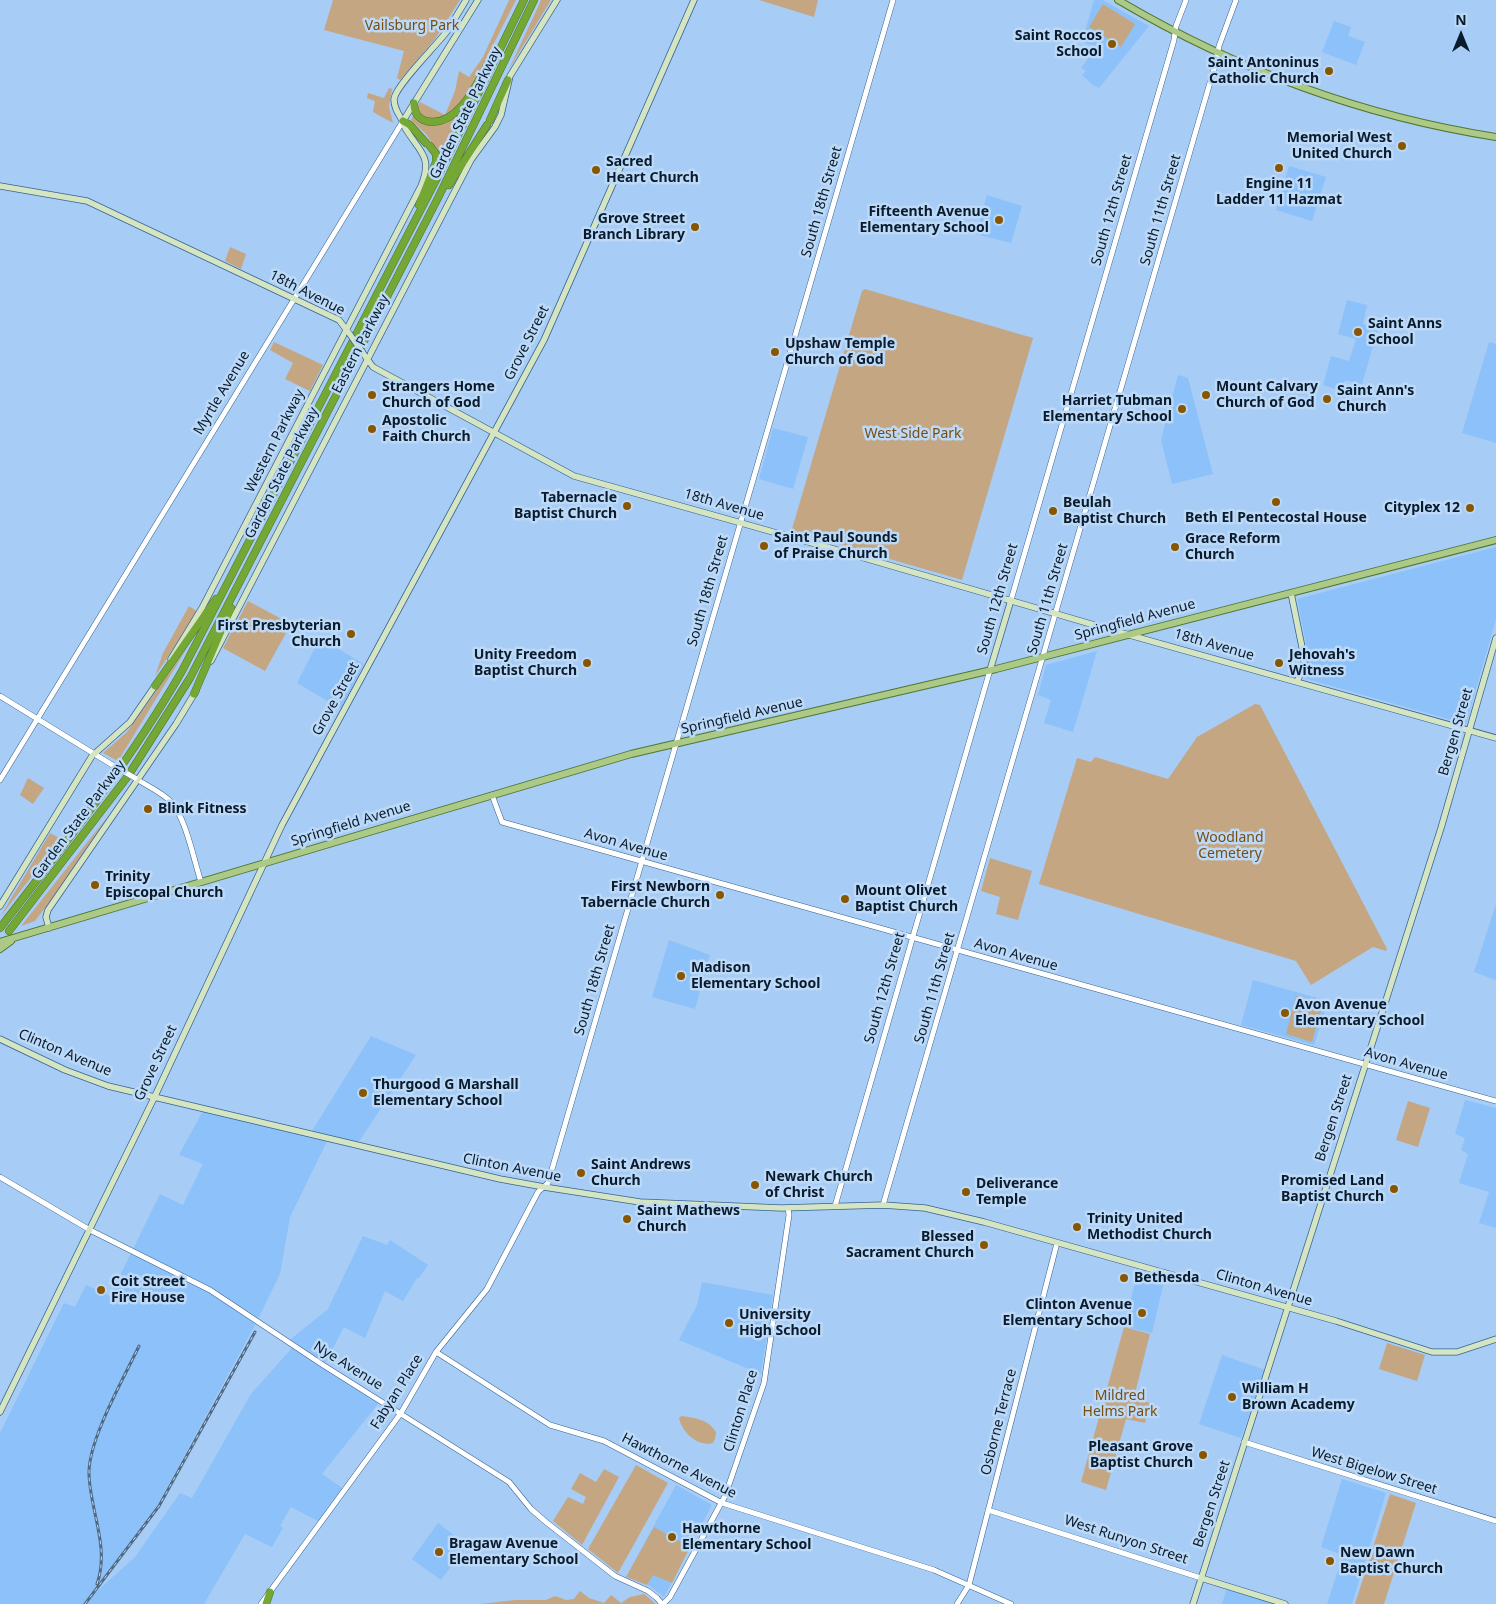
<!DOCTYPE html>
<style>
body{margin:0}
#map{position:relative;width:1496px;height:1604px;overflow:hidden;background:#a7ccf5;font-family:"Noto Sans",sans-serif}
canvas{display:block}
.north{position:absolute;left:1436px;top:10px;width:50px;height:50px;-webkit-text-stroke:4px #bcd9f7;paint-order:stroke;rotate:0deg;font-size:14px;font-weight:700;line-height:20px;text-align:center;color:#091b2d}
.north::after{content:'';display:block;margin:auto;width:18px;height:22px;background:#091b2d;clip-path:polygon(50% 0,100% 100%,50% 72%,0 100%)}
</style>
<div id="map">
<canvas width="1496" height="1604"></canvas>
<div class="north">N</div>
</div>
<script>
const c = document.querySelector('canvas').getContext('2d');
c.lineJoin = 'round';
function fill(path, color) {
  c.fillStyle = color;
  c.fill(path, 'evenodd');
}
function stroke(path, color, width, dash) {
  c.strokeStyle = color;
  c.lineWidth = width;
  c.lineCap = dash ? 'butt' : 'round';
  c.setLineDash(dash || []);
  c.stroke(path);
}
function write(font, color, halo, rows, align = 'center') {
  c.font = font + ' "Noto Sans",sans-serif';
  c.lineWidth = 5;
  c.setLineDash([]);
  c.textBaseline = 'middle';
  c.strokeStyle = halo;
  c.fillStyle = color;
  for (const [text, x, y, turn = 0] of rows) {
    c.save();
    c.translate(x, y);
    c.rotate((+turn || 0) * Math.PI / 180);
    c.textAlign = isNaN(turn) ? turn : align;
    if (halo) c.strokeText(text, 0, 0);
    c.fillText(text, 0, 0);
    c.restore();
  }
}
fill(new Path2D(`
 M1094,0H1103L1149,26L1099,88L1093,85L1082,75L1086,71L1081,68L1097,47L1082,42Z
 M1334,21L1351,27L1348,36L1365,42L1356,65L1322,52Z
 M1289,166L1326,177L1312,221L1276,210Z
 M987,195L1022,206L1011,243L976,234Z
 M1347,300L1367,305L1363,324L1378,329L1362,384L1345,380L1342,391L1323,385L1331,356L1349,361L1356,339L1338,334Z
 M1489,342L1496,344V443L1462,433Z
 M1178,375L1188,378L1213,474L1172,484L1161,440Z
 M773,428L808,437L793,489L759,479Z
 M1496,547V619L1466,724L1303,678L1308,654L1297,599Z
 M316,646L335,647L364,664L341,709L297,683Z
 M1097,651L1073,732L1044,723L1051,700L1038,695L1046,665Z
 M1496,904V980L1474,972Z
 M669,940L710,955L695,1009L652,997Z
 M1253,980L1328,1001L1314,1045L1241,1025Z
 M371,1036L416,1055L358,1143L312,1131Z
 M1465,1100L1496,1108V1228L1479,1223L1489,1192L1459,1183L1468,1154L1461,1150L1465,1138L1455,1134Z
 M205,1107L329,1137L290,1217L280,1274L256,1323L158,1504L85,1602L135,1557L180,1493L192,1498L251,1394L292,1348L286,1343L328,1309L363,1236L387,1245L390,1240L428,1265L418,1279L417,1278L403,1301L385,1291L365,1338L344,1327L324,1365L381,1400L322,1474L345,1490L320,1522L291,1507L280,1526L283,1528L272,1547L245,1534L204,1604H0V1433L64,1303L75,1307L86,1285L110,1296L160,1194L183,1205L203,1164L179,1155Z
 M1138,1270L1165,1277L1152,1333L1124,1327Z
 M702,1282L773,1295L761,1374L679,1340L697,1305Z
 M1222,1355L1265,1370L1241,1438L1199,1424Z
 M1342,1479L1386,1493L1352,1604H1327L1343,1555L1321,1547Z
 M676,1485L712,1505L664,1597L650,1586L626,1577Z
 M438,1523L467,1545L441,1580L412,1559Z
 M1227,1588L1276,1604H1222Z`), '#8cc1f9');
fill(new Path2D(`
 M333,0H460L435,39L400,80L397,78L404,51L324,30Z
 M509,0H516L471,88L459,106V121L441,157L426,134L411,120L420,102L445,115L455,91L459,71L469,77L483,57Z
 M541,0H551L509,69L538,7Z
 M759,0H818L814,17Z
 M1103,4L1135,24L1121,47L1089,27Z
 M389,88L392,89L389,107L393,123L373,112L375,101L367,98L368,93L384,98Z
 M230,247L246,254L241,269L225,261Z
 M865,289L1033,338L962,580L793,531L792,529L862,291Z
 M274,342L323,365L310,391L285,379L293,363L270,350Z
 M248,601L291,624L265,671L223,648Z
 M189,606L198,612L155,676L163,653Z
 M189,645L118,761L103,753L127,732Z
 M1255,704L1260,705L1387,949L1386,951L1373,947L1311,985L1296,961L1039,884L1077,758L1091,762L1095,757L1168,779L1197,737Z
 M28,778L44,788L33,804L20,795Z
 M108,816L54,896L35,921L21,926Z
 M50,833L61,839L0,917Z
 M990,858L1032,871L1018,920L996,914L1000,897L981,891Z
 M1296,996L1323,1003L1312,1042L1286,1034Z
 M1408,1101L1430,1108L1418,1147L1396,1140Z
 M1124,1327L1150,1334L1134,1397L1150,1403L1145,1423L1126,1419L1106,1490L1081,1482Z
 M1387,1343L1425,1355L1417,1381L1379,1369Z
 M681,1416C695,1418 708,1419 716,1432L715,1439L713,1443C697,1447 682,1432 679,1418Z
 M636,1465L668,1483L618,1573L588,1549Z
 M604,1469L619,1477L582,1545L553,1521L568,1497L583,1504L586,1497L571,1489L580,1473L596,1482Z
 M1390,1494L1416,1503L1384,1604H1355Z
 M654,1527L690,1547L672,1583L653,1575L647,1585L626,1577Z
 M580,1591L589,1598L604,1603L611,1595L621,1603L630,1597L644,1594L656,1604H481L515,1600H546L555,1596L566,1600L574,1599Z`), '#c5a683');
const tertiary = new Path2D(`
 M1011,600L1174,40L1176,26L1186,0
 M0,696L114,766
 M135,778C147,786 162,792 171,802C186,818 194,861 201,882
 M0,780L403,121
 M492,795L502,822L1496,1101
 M0,1177L90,1230L210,1290L323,1365L509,1482L531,1509L546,1522L615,1576L648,1591L657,1598L662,1604
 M883,1205L1216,62L1219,46L1236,0
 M835,1206L990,670
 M436,1352L550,1425L604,1441L722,1503L934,1570L1011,1604
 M1244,1442L1496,1521
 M988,1510L1201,1578
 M261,1604L401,1413L436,1352L487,1289L538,1192L548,1183L893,0
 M663,1604L670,1597L725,1496L764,1383L789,1215L788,1208
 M957,1604L969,1585L1057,1243`);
const secondary = new Path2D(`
 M403,121L478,0
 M0,186L87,201L339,320L348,332
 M365,356L373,367L574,476L830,548L1108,629L1496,738
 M1291,593L1304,657V665L1297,682
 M171,659L202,608L421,186C433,157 420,152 407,131C404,128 404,124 402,120C398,113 394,108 394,99C396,85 437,45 448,30C454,20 460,10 466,0
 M211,661L471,160L495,127L501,115L510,76L557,0
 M990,670L1011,600
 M0,906L92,756L130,722L157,683
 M49,928L46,917L48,910L176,724L196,691
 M0,1039L65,1070L108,1086L500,1179L544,1187L640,1202L781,1208L883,1205L925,1208L984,1222L1336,1321L1432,1352H1457L1496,1339
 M0,1412L155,1096L282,825L544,340L694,0
 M1201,1578L1285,1604
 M1193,1604L1441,828L1496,638`);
const primary = new Path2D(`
 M1118,0C1235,69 1362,116 1496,137
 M0,942L631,754L996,669L1496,540
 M0,949L11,941`);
const motorway = new Path2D(`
 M414,103C414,112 417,118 426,121C459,129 479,79 492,56
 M490,120L508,80
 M403,121L410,125L426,143
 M449,185L487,125
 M419,205L436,162V154L430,146
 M155,686L216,599
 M194,694L231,608
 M0,928C65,844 129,763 182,671L435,182L524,0
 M9,931L128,776L190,678L438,198L534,0
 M266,1604L270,1592`);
stroke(tertiary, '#376390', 6);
stroke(secondary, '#376390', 7);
stroke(primary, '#4f7632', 8);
stroke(motorway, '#4f7632', 8);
stroke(tertiary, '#fff', 5);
stroke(secondary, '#d5e5c2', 5.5);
stroke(primary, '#acca85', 6);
stroke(motorway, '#74a734', 7);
const rail = new Path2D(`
 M97,1584C110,1547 90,1511 89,1474C88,1440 124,1378 139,1346
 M85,1604L159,1506L255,1332`);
stroke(rail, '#4f6a86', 3);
stroke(rail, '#bcd9f7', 1, [4]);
const tertiaryBridge = new Path2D(`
 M114,766L135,778`);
const secondaryBridge = new Path2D(`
 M349,333L365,356`);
stroke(tertiaryBridge, '#376390', 6, []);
stroke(secondaryBridge, '#376390', 7, []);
stroke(tertiaryBridge, '#fff', 5);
stroke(secondaryBridge, '#d5e5c2', 5.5);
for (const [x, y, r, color] of [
 [1112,44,5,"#895600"],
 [1329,71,5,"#895600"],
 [1402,146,5,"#895600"],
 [1279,168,5,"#895600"],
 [596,170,5,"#895600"],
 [999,220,5,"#895600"],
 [695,227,5,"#895600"],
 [1358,332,5,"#895600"],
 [775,352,5,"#895600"],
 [372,395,5,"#895600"],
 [1206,395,5,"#895600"],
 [1327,399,5,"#895600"],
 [1182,409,5,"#895600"],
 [372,429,5,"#895600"],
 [1276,502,5,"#895600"],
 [627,506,5,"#895600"],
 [1470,508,5,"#895600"],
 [1053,511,5,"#895600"],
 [764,546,5,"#895600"],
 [1175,547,5,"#895600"],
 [351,634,5,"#895600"],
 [587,663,5,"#895600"],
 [1279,663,5,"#895600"],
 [148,809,5,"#895600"],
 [95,885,5,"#895600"],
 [720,895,5,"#895600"],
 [845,899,5,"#895600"],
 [681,976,5,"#895600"],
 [1285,1013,5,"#895600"],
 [363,1093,5,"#895600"],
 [581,1173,5,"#895600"],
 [755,1185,5,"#895600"],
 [1394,1189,5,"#895600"],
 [966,1192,5,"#895600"],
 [627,1219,5,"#895600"],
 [1077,1227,5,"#895600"],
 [984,1245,5,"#895600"],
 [1124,1278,5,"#895600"],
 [101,1290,5,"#895600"],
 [1142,1313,5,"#895600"],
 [729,1323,5,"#895600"],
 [1232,1397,5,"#895600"],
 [1203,1455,5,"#895600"],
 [672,1537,5,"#895600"],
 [439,1552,5,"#895600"],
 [1330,1561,5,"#895600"]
]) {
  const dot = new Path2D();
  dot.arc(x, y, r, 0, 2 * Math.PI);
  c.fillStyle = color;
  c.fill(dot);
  stroke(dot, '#bcd9f7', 2);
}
write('14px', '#784d0d', '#bcd9f7', [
 ["Vailsburg Park",412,26],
 ["West Side Park",913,434],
 ["Woodland",1230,838],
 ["Cemetery",1230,854],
 ["Mildred",1120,1396],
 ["Helms Park",1120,1412]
]);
write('bold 14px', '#091b2d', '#bcd9f7', [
 ["Saint Roccos",1102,36,"right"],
 ["School",1102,52,"right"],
 ["Saint Antoninus",1319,63,"right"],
 ["Catholic Church",1319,79,"right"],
 ["Memorial West",1392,138,"right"],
 ["United Church",1392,154,"right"],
 ["Sacred",606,162],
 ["Heart Church",606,178],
 ["Engine 11",1279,184,"center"],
 ["Ladder 11 Hazmat",1279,200,"center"],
 ["Fifteenth Avenue",989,212,"right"],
 ["Elementary School",989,228,"right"],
 ["Grove Street",685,219,"right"],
 ["Branch Library",685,235,"right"],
 ["Saint Anns",1368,324],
 ["School",1368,340],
 ["Upshaw Temple",785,344],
 ["Church of God",785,360],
 ["Strangers Home",382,387],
 ["Church of God",382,403],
 ["Mount Calvary",1216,387],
 ["Church of God",1216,403],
 ["Saint Ann's",1337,391],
 ["Church",1337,407],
 ["Harriet Tubman",1172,401,"right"],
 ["Elementary School",1172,417,"right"],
 ["Apostolic",382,421],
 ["Faith Church",382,437],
 ["Tabernacle",617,498,"right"],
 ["Baptist Church",617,514,"right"],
 ["Beulah",1063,503],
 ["Baptist Church",1063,519],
 ["Cityplex 12",1460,508,"right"],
 ["Beth El Pentecostal House",1276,518,"center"],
 ["Saint Paul Sounds",774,538],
 ["of Praise Church",774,554],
 ["Grace Reform",1185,539],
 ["Church",1185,555],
 ["First Presbyterian",341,626,"right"],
 ["Church",341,642,"right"],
 ["Unity Freedom",577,655,"right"],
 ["Baptist Church",577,671,"right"],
 ["Jehovah's",1289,655],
 ["Witness",1289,671],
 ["Blink Fitness",158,809],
 ["Trinity",105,877],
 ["Episcopal Church",105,893],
 ["First Newborn",710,887,"right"],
 ["Tabernacle Church",710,903,"right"],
 ["Mount Olivet",855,891],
 ["Baptist Church",855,907],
 ["Madison",691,968],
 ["Elementary School",691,984],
 ["Avon Avenue",1295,1005],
 ["Elementary School",1295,1021],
 ["Thurgood G Marshall",373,1085],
 ["Elementary School",373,1101],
 ["Saint Andrews",591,1165],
 ["Church",591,1181],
 ["Newark Church",765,1177],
 ["of Christ",765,1193],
 ["Promised Land",1384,1181,"right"],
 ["Baptist Church",1384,1197,"right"],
 ["Deliverance",976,1184],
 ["Temple",976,1200],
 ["Saint Mathews",637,1211],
 ["Church",637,1227],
 ["Trinity United",1087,1219],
 ["Methodist Church",1087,1235],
 ["Blessed",974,1237,"right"],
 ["Sacrament Church",974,1253,"right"],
 ["Bethesda",1134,1278],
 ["Coit Street",111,1282],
 ["Fire House",111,1298],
 ["Clinton Avenue",1132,1305,"right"],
 ["Elementary School",1132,1321,"right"],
 ["University",739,1315],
 ["High School",739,1331],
 ["William H",1242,1389],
 ["Brown Academy",1242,1405],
 ["Pleasant Grove",1193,1447,"right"],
 ["Baptist Church",1193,1463,"right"],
 ["Hawthorne",682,1529],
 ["Elementary School",682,1545],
 ["Bragaw Avenue",449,1544],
 ["Elementary School",449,1560],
 ["New Dawn",1340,1553],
 ["Baptist Church",1340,1569]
], 'left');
write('14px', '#091b2d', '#bcd9f7', [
 ["Garden State Parkway",466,113,-64],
 ["South 18th Street",822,202,-74],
 ["South 12th Street",1112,210,-74],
 ["South 11th Street",1161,210,-74],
 ["18th Avenue",307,293,27],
 ["Grove Street",527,343,-63],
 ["Eastern Parkway",361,344,-63],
 ["Myrtle Avenue",222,393,-59],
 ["Western Parkway",275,441,-63],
 ["Garden State Parkway",282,473,-63],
 ["18th Avenue",724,505,16],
 ["South 18th Street",708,591,-74],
 ["South 12th Street",998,599,-74],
 ["South 11th Street",1048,599,-74],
 ["Springfield Avenue",1135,620,-15],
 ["18th Avenue",1214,645,16],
 ["Grove Street",336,699,-61],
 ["Springfield Avenue",742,716,-13],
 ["Bergen Street",1456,732,-74],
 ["Garden State Parkway",79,820,-53],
 ["Springfield Avenue",351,824,-17],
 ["Avon Avenue",626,845,16],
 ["Avon Avenue",1016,955,16],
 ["South 18th Street",595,980,-74],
 ["South 12th Street",885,988,-74],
 ["South 11th Street",935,988,-74],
 ["Clinton Avenue",65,1053,23],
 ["Grove Street",156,1063,-65],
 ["Avon Avenue",1406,1064,16],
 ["Bergen Street",1334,1118,-72],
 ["Clinton Avenue",512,1168,11],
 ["Clinton Avenue",1264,1288,16],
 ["Nye Avenue",348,1366,32],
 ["Fabyan Place",397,1392,-58],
 ["Clinton Place",741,1411,-73],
 ["Osborne Terrace",999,1422,-76],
 ["Hawthorne Avenue",679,1466,27],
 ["West Bigelow Street",1374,1471,17],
 ["Bergen Street",1212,1504,-72],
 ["West Runyon Street",1126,1540,18]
]);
</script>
